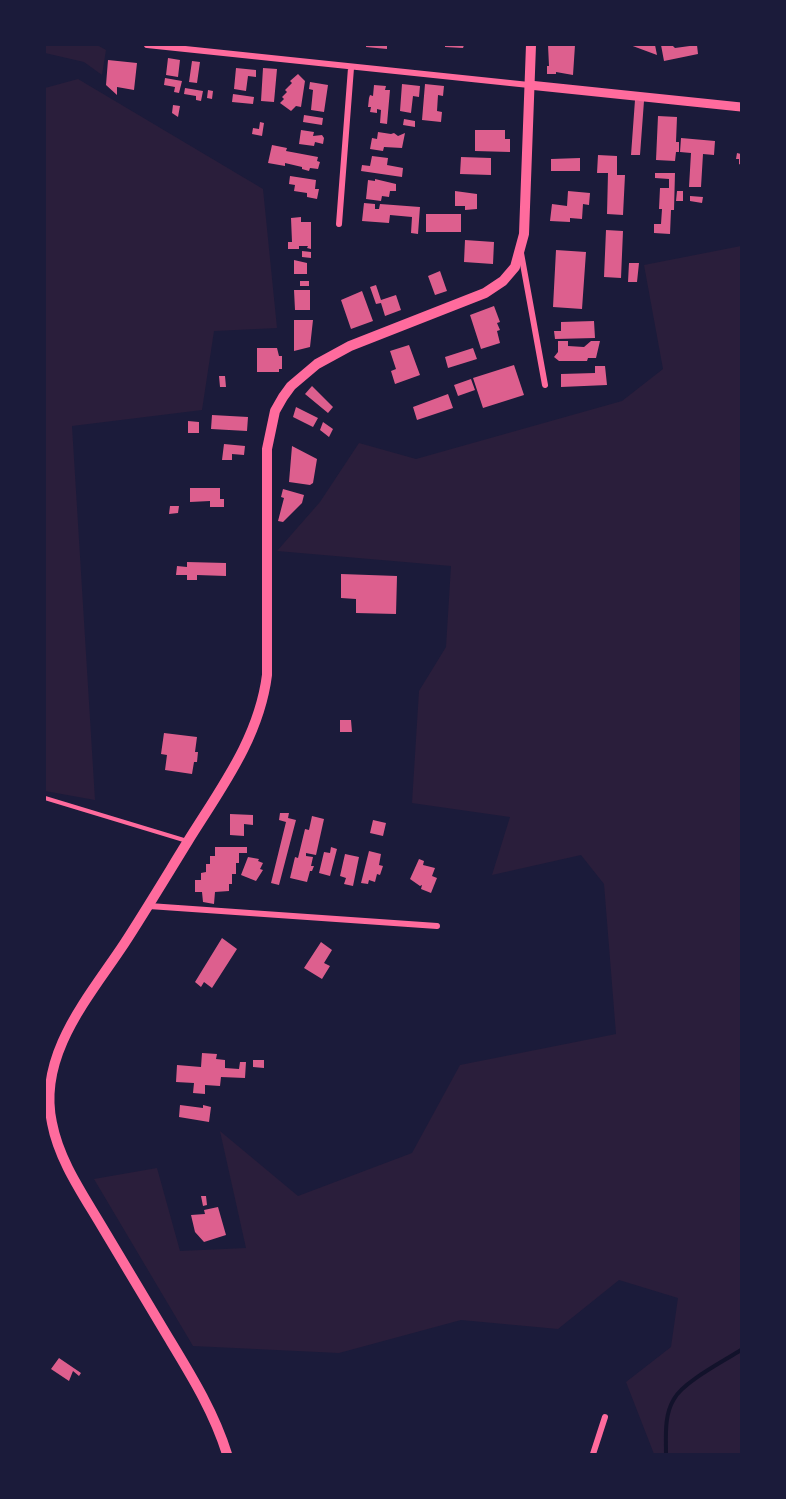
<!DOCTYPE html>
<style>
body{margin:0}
#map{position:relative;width:786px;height:1499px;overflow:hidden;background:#1b1b3a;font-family:"DM Sans",sans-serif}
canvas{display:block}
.frame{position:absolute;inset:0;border:46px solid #1b1b3a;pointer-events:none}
</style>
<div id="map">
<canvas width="786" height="1499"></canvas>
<div class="frame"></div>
</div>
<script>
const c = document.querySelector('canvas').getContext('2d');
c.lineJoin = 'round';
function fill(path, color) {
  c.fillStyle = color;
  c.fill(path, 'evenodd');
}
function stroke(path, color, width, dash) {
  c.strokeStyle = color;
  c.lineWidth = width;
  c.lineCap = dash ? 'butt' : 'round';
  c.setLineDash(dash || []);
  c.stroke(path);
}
fill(new Path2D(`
 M45,45H97L106,50L102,75L84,62L45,53Z
 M78,79L263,189L277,328L214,331L202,410L72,426L95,800L45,791V88Z
 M741,246V1454H654L626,1382L671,1347L678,1298L619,1280L558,1329L461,1320L339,1353L193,1346L94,1179L157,1168L180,1251L246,1248L220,1131L298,1196L412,1153L460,1065L616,1034L604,884L581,855L492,875L510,817L412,803L419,691L446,647L451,566L277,551L320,502L359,443L416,459L622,401L663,369L644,265Z`), '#2a1e3b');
stroke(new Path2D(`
 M666,1454C666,1436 664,1415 674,1399C683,1382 724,1361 741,1350`), '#12122b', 4);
fill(new Path2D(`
 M366,45H387V49L366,47Z
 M445,45H464L463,48L445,47Z
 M548,45H575L573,75L556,72V74H547V66H549Z
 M630,45H655L657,55Z
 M661,45H672L675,48L697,45L698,54L664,61Z
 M168,58L180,60L178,77L166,75Z
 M108,60L137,63L134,90L117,87V95L106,85Z
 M192,61L200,62L197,83L189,82Z
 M236,68L256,70V77L248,76L246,91L234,89Z
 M263,68L277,69L274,102L261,101Z
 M298,74L305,81L301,107L296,106L291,111L280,103L284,99L282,97L287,92L285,90L292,83L290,81Z
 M165,78L182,81L179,93L174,92L175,87L164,85Z
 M310,82L328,85L324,112L311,110L313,90L309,89Z
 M402,84L420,86L419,97L413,96L411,113L400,111Z
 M425,84L444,86L443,96L438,95L437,111L442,112L441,122L422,120Z
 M374,85L386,86L385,90H390L387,124L380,123L381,110L377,109V113L370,112L371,107H368L369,98L370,95L373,96Z
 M185,88L203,91L201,101L196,100V96L184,94Z
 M208,90L213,91L212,99L207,98Z
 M233,94L254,97L253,104L232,102Z
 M635,100L644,101L640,155H631Z
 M173,105L180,106L178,117L172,113Z
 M304,115L323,118L322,125L303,122Z
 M658,116L677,117L676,142H679V152H676L675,161L656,160Z
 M404,119L415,121V127L403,125Z
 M260,122L264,123L262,136L252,134L253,128L259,129Z
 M301,130L314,132L313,136L322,135L324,138L323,144L315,142L314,146L299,144Z
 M475,130H505V139H510V152L475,151Z
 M378,132L391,134L394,133L398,136L405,133L402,148L384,147L383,151L370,149L372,138L377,139Z
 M681,138L715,141L714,155L703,154L701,187H689L691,153L680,152Z
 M272,145L287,148L286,151L318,157L317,161L320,162L318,169L310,168L309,171L302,169V167L285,163V166L268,163Z
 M737,153L741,154V165L739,164V159H736Z
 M598,155L617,156V175H625L623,215L607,214L608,173H597Z
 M372,156L388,158L387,165L403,168L402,177L361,171L362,165L370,166Z
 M461,157L491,158V175L460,174Z
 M580,158V171H551V159Z
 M655,173H675L674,210H671L670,234L654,233V224H661L662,209H659L660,188H669V179L655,178Z
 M290,176L316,180L315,189H319L317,199L307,197V193L294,191L295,185L289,184Z
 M375,179L396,184V191H390L389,197L382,196L381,201L366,199L368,180L375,181Z
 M455,191L477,194V209L465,210V206H455Z
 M568,191L590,193L589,205L583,204L582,219L570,218V222L550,221L552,204L567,206Z
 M677,191H683V201H676Z
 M690,196L703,197L702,203L690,201Z
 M364,203L375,204V209H379L380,204L420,207L418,234L411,233L412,217L390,215L389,223L362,221Z
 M426,214H461V232H426Z
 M301,217V222H311V249L307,248L308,246H299V249H288V242H292L291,218Z
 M606,230L623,231L621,278L604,277Z
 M465,240L494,242L493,264L464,262Z
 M556,250L586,252L582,309L553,307Z
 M302,251L311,252V258L302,257Z
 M294,260L307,263V274H294Z
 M629,263H639L637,282H628Z
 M440,271L447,291L435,295L428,276Z
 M300,281H309V286H300Z
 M376,285L381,300L396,295L401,310L385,316L381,303L376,304L370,287Z
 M294,290H310V310H295Z
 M362,291L373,321L351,329L341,300Z
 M494,306L500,322L497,323L500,330L497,331L500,343L481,349L470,315Z
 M294,320H313L310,347L294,351Z
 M594,321L595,338L555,339L554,331H561V322Z
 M558,341H568V346L584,347L591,341H600L596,358H588L587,361H559L554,357L558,352Z
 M409,345L420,375L395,384L391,371L396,369L390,351Z
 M257,348H277L279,356H282V369H279V372H257Z
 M473,348L477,359L448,368L445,357Z
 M514,365L524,395L483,408L473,378Z
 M595,366H605L607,385L561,387V374L595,373Z
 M219,376H225L226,387H220Z
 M471,379L475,390L458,396L454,385Z
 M312,386L333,407L328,413L305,394Z
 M448,394L453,408L417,420L413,407Z
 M296,407L318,418L313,427L293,417Z
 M212,415L248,417L247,431L211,429Z
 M188,421L199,422V433H188Z
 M323,422L333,429L329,437L320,430Z
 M224,444L245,446L244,455L232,454V460H222Z
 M292,446L317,459L313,483L310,485L289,482Z
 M190,488H220V499H224V507H210V501L190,502Z
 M283,489L304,495L302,503L283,522L278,521L284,498L281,497Z
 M170,506H179L178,513L169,514Z
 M187,562L226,563V576L197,575V580H187V575H176L177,566L187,567Z
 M341,574L397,576L396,614L356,613V599L341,598Z
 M340,720H351L352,732H340Z
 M164,733L197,737L195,752H198L197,762H194L192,774L165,770L167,755L161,754Z
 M280,813H289L288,818L296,820L279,885L271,883L286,822L279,820Z
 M230,814L253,815V825L244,824V836L230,835Z
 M312,816L324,819L316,855L306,853V856L313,857L311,866H314L312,871H310L307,882L290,878L295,857L298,858L305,829L309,830Z
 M373,820L386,823L383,836L370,833Z
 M215,847H247V853H239V863H236V874H232V884H229V891L215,892L214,904L203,902L202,892H195V880H201V873L206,872V864H210V856H215Z
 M331,847L337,849L330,876L319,873L324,852L330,853Z
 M369,851L381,854L379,865L383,866L380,875L377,874L375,882L369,880L368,884L361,883Z
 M345,854L359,857L353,886L344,884L346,878L340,876Z
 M248,857L259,859L258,861L263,863L260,869L263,870L256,881L241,875Z
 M419,859L424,861L423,865L435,868L432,876L437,878L431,893L421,889L422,885L420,886L410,879Z
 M222,938L237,949L212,988L204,982L201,987L195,982Z
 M321,942L332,950L324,963L330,966L322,979L304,968Z
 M202,1053L217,1054L216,1059L225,1060V1068L239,1069L240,1062H246L245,1078L221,1077L220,1086L205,1085V1094L193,1093L194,1083L176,1082L177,1065L201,1067Z
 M253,1060H264V1068L253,1067Z
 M180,1105L203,1108V1105L211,1107L209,1122L179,1117Z
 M201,1196H206L207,1205L203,1206Z
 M218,1207L226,1235L204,1242L195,1232L191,1215L205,1214L204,1210Z
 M59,1358L81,1373L79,1376L73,1371L69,1381L51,1369Z`), '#dd5f8e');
stroke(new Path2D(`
 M45,798L187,841`), '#ff6b9d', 4);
stroke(new Path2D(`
 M147,45L529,85
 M339,224L351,68
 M521,253L545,385
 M149,906L437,926
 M593,1454L605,1417`), '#ff6b9d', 6);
stroke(new Path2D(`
 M529,85L741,107`), '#ff6b9d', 9);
stroke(new Path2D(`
 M227,1454C214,1412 191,1375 168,1337C146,1300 123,1262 101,1225C82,1193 59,1160 52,1123C37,1055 89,997 124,944C146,910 167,875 188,841C221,788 259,738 267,675V449L275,411L283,397L291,386L317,364L350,346L485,293L503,281L515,267L524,234L531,45`), '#ff6b9d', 10);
</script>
